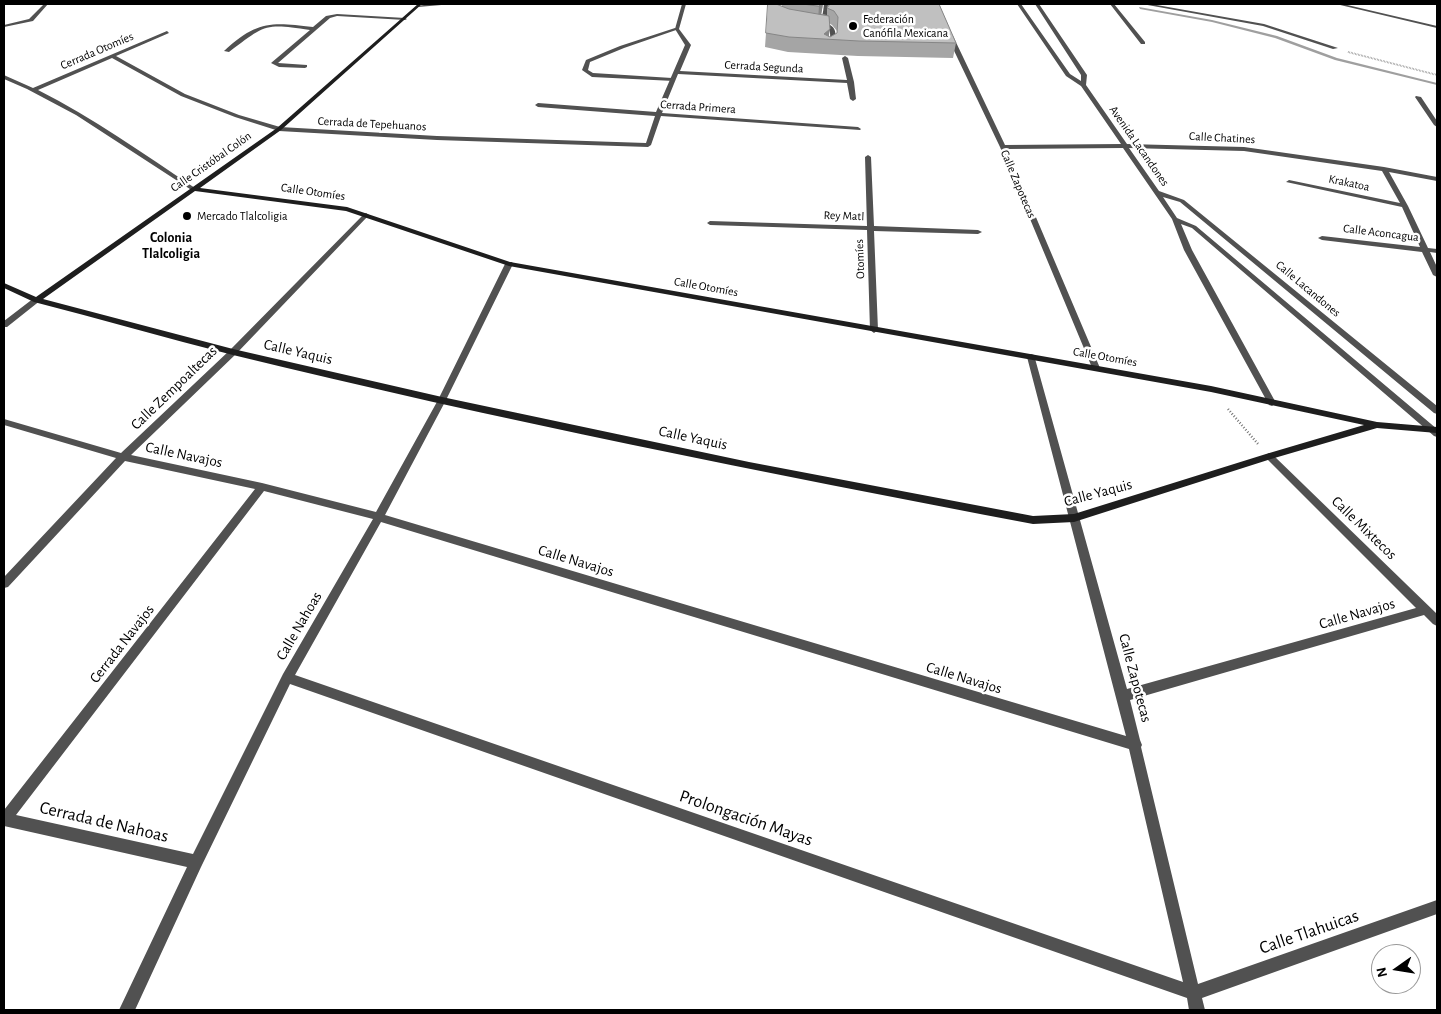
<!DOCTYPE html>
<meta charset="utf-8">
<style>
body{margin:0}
#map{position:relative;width:1441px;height:1014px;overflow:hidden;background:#fff;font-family:"Alegreya Sans",sans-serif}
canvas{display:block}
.frame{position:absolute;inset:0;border:5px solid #000;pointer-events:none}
.north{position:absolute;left:1371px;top:944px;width:50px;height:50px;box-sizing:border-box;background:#fff;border:1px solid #999;border-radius:50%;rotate:257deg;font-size:14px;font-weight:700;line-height:20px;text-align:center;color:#000}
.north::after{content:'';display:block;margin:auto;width:18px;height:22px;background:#000;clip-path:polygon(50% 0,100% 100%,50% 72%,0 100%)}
</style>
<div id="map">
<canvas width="1441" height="1014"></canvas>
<div class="frame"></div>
<div class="north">N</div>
</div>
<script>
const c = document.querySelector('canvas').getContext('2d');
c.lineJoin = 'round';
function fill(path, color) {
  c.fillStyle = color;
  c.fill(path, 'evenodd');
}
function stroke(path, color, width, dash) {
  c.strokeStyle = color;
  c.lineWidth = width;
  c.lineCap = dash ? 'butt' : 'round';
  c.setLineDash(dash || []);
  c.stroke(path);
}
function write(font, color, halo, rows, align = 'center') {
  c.font = font + ' "Alegreya Sans",sans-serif';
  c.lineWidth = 5;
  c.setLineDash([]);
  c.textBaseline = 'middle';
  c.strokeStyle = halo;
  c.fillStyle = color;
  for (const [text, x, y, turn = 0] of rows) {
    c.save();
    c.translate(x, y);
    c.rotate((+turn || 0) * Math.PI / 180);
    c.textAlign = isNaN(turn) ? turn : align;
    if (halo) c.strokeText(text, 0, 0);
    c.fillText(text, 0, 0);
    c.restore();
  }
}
fill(new Path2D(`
 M1139,7L1212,20L1277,36L1337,58L1437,83V85L1335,60L1275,38L1212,22L1140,9Z`), '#9f9f9f');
stroke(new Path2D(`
 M1348,52L1437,75`), '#737373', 2, [0.5, 1]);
stroke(new Path2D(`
 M1228,409L1258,444`), '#737373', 2.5, [1, 2]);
fill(new Path2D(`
 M44,4H48L33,21L4,27V25L29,19Z
 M824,4H828L827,17L823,22C838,27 835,31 836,45L829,49L826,47L830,44C831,26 830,29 815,23C823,19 823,13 824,4Z
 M675,28L679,29L624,48L590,62L588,70L593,73L672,78L674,79V81L592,77L582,70L586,60L620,46Z`), '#515151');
fill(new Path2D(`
 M432,4H453L418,7L416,6Z
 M682,4H686L679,29L691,45L680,71L847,80L842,58L845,56L848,58L854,82L856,99L853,101L850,99L847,83L678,74L662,113L858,127L861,129L860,130L661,116L651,145L648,147L437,140L279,131L235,117L181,96L112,58L38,90C93,118 144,154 195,188L196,189L193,191L76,115L27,89L4,79V75L6,76L33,88L167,31L169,33L116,56L185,94L239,115L280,127L437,136L646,143L655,116L538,107L535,105L538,103L656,112L685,45L675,29Z
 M1017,4H1021L1070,74L1081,81V75L1035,4H1039L1087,75L1086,85L1127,144L1244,147L1384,167L1437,177V181L1389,172L1408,206L1428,248L1437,249V253L1430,252L1437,267V277L1433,275L1422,252L1322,240L1318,238L1322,236L1420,247L1402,207L1286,182L1289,180L1400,203L1382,171L1244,151L1129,148L1159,191L1184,200L1437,406V414L1434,413L1180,202L1163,197L1177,218L1196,226L1437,429V437L1434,436L1192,228L1181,224L1192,250L1276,403L1272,406L1269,405L1184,250L1172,219L1123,148L1007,149L1100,368L1099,370H1093L1000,147L947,36L950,34L953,36L1005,145L1121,144L1081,86L1066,76Z
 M1110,4H1114L1145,42V44H1141Z
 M1142,4H1151L1264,24L1338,48L1333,49L1263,26Z
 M1336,4H1343L1437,26V28Z
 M337,14L405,18L407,19L405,20L337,16L330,18L278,63L307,65V67L305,68L279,67L271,63L310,30C264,23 265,25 229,52L224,51C257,21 270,22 313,27L326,16Z
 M1416,96L1421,97L1437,121V127L1434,125L1415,97Z
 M868,155L871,157L874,226L978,230L982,232L978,234L874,231L878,330L874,333L870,330L867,230L710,225L707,223L710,221L867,226L865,157Z
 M366,213L369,215L368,216L236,354L131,455L262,483L376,512L438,400L505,264L506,262H512L513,264L446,400L385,515L1126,736L1027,357L1031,354L1034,355L1127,689L1416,608L1264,456L1269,453L1272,454L1437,614V626L1433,624L1424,615L1130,700L1140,740L1142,745L1141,747L1198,984L1437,900V914L1202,998L1205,1010H1189L1187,998L290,684L201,867L135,1010H119L187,867L4,826V810L255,489L125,461L8,587L4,588V577L116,458L4,425V419L121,453L230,350L364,214ZM264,491L373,519L283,674L193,854L16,815ZM381,522L1129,749L1183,982L295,675Z
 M34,298H37L41,300L7,327H4V321Z`), '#515151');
fill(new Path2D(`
 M418,4H422L281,130L200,188L347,207L510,262L1211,386L1377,422L1437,427V433L1377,428L1271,459L1074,522L1033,524C765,473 498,420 233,355C166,338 100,319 34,302L4,288V283L36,297L277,128ZM195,191L346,211L509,266L1211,392L1364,425L1266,454L1074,514L1033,516L749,462L442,397L233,349L43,299Z`), '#1e1e1e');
fill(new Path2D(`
 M782,4H823L821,14L827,15V8L829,4H939L956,43L953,58L858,56L788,52L765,47L766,33L782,6ZM829,23L832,25L837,31V34L830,37H829Z`), '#a5a5a5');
fill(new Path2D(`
 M821,4H823L821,16L818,20L819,6Z
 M830,29L828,40L824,34Z`), '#868686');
const building = new Path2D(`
 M768,4H776L789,9L829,16L830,29L824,34L830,37L837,33L838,17L834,11L827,8L830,4H939L956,43L859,41L789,37L766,33Z
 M803,4H821L819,6Z`);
fill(building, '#c0c0c0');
stroke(building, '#868686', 1);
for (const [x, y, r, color] of [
 [853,26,5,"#000"],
 [187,216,5,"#000"]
]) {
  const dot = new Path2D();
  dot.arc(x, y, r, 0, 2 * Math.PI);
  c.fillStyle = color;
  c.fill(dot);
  stroke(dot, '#fff', 2);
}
write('12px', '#000', '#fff', [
 ["Federación",863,19],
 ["Canófila Mexicana",863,33],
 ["Mercado Tlalcoligia",197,216]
], 'left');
write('12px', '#000', '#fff', [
 ["Cerrada Otomíes",97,51,-23],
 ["Cerrada Segunda",764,67,3],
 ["Cerrada Primera",698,107,4],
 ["Cerrada de Tepehuanos",372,124,3],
 ["Calle Chatines",1222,138,3],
 ["Avenida Lacandones",1139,146,55],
 ["Calle Cristóbal Colón",211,162,-35],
 ["Krakatoa",1349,183,12],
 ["Calle Zapotecas",1018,184,67],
 ["Calle Otomíes",313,192,8],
 ["Rey Matl",844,216,2],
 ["Calle Aconcagua",1381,233,7],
 ["Otomíes",860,259,-92],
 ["Calle Otomíes",706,287,10],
 ["Calle Lacandones",1308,289,40],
 ["Calle Otomíes",1105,357,10]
]);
write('bold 14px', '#000', '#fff', [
 ["Colonia",171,238],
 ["Tlalcoligia",171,254]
]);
write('15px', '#000', '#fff', [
 ["Calle Yaquis",298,352,13],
 ["Calle Zempoaltecas",174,388,-44],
 ["Calle Yaquis",693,438,12],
 ["Calle Navajos",184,455,12],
 ["Calle Yaquis",1098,493,-15],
 ["Calle Mixtecos",1364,528,44],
 ["Calle Navajos",576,561,17],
 ["Calle Navajos",1357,614,-16],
 ["Calle Nahoas",299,626,-60],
 ["Cerrada Navajos",122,644,-52],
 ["Calle Navajos",964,678,17],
 ["Calle Zapotecas",1135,678,75]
]);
write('18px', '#000', '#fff', [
 ["Prolongación Mayas",746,818,19],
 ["Cerrada de Nahoas",104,822,13],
 ["Calle Tlahuicas",1309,932,-19]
]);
</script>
